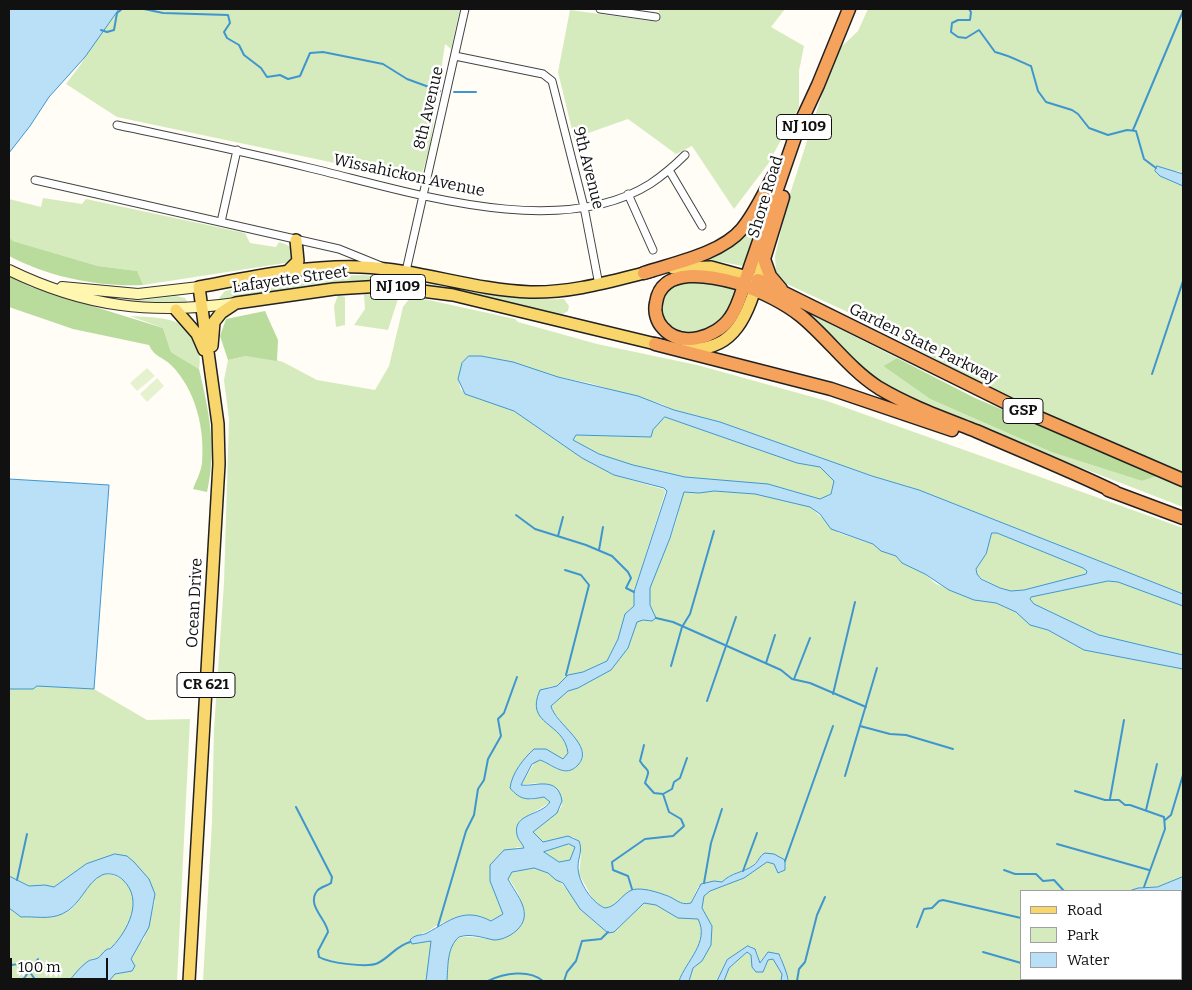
<!DOCTYPE html>
<style>
body{margin:0}
#map{position:relative;width:1192px;height:990px;overflow:hidden;background:#fffdf5;font-family:Bitter,serif}
canvas{display:block}
.frame{position:absolute;inset:0;border:10px solid #111;pointer-events:none}
.legend{position:absolute;left:1020px;top:890px;width:162px;height:90px;box-sizing:border-box;background:#fff;border:1px solid #a0a0a0;margin:0;padding:6px 9px;list-style:none;font-size:15px;color:#111}
.legend li{display:flex;align-items:center;gap:10px;height:25px}
.legend b{width:25px;border:1px solid #a0a0a0}
.scale{position:absolute;left:10px;top:958px;width:98px;height:22px;box-sizing:border-box;border:2px solid #111;border-top:0;padding-left:6px;font-size:15px;line-height:18px;white-space:nowrap;color:#111;-webkit-text-stroke:4px #fff;paint-order:stroke}
</style>
<div id="map">
<canvas width="1192" height="990"></canvas>
<div class="frame"></div>
<ul class="legend">
<li><b style="height:6px;background:#f9d66b"></b>Road</li>
<li><b style="height:14px;background:#d5ebbd"></b>Park</li>
<li><b style="height:14px;background:#b9e0f7"></b>Water</li>
</ul>
<div class="scale">100 m</div>
</div>
<script>
const c = document.querySelector('canvas').getContext('2d');
c.lineJoin = 'round';
function fill(path, color) {
  c.fillStyle = color;
  c.fill(path, 'evenodd');
}
function stroke(path, color, width, dash) {
  c.strokeStyle = color;
  c.lineWidth = width;
  c.lineCap = dash ? 'butt' : 'round';
  c.setLineDash(dash || []);
  c.stroke(path);
}
function write(font, color, halo, rows, align = 'center') {
  c.font = font + ' Bitter,serif';
  c.lineWidth = 5;
  c.setLineDash([]);
  c.textBaseline = 'middle';
  c.strokeStyle = halo;
  c.fillStyle = color;
  for (const [text, x, y, turn = 0] of rows) {
    c.save();
    c.translate(x, y);
    c.rotate((+turn || 0) * Math.PI / 180);
    c.textAlign = isNaN(turn) ? turn : align;
    if (halo) c.strokeText(text, 0, 0);
    c.fillText(text, 0, 0);
    c.restore();
  }
}
fill(new Path2D(`
 M115,9H460L451,49L445,44L430,146L420,181L117,117L66,84L81,64Z
 M659,9H785L771,27L804,46L799,71V107L768,164L734,209L692,146L676,154L628,119L574,138L558,72L570,10L658,22Z
 M868,9H1183V174L1178,171L1160,176L1183,186V472L1072,426L985,386L854,315L787,284L776,272L775,256L789,197L827,79L839,49L858,31Z
 M767,197L747,261L743,266L705,259Z
 M43,198L82,204L86,199L245,233L250,243L276,247L279,242C290,245 293,248 293,259L285,263L143,285L136,271L98,266L13,241L9,237V199L41,207Z
 M362,275C430,280 496,302 564,299L569,306L568,311L561,315C508,303 453,285 398,282C338,279 280,291 221,301L219,298L225,291L238,288L325,276Z
 M698,280L738,288L732,307L717,327L685,335L665,325C664,320 659,312 659,306C659,286 682,281 698,280Z
 M364,294L399,296L388,330L354,325L365,309Z
 M338,295L345,297V325L336,327L334,306Z
 M176,296L185,298L188,303L159,305L110,299L143,300Z
 M415,297L515,319L518,322L597,344L697,365L827,401L1183,528V594L919,490L872,476L720,422L674,410L662,404L589,383L558,377L513,362L458,379L461,390L481,400L498,404L514,411L582,458L614,475L666,490L634,592V606L625,615L618,639L607,661L583,672L568,675L557,686L548,687L540,717C552,725 570,740 567,756L561,759L546,749H534L521,763L512,779L530,800L544,797L549,799V803L519,821L517,834L524,848L517,847L490,865V881L503,911L501,916L491,921C470,910 456,917 436,926C430,929 428,933 422,933L424,942L430,940L432,944L426,981H203L212,822L214,729L224,583L229,419L224,380L228,360L246,356L265,357L283,362L317,380L375,390L389,366L403,307L409,299Z
 M806,312L897,358L883,366L930,399L1051,452L1142,481L1157,476L1183,486V507L981,429L904,394L872,377L805,314Z
 M130,316C155,318 185,315 196,342C199,350 201,360 199,369L171,352L163,328Z
 M665,417L797,463L820,467L834,481L831,494L820,499L768,484L685,477L633,465L599,454L573,440L576,435L651,437L652,430Z
 M714,491L755,494L810,507L839,533L873,544L896,556L902,563L925,574L936,584L981,601L996,603L1016,612L1036,627L1048,630L1084,650L1183,669V877L1157,887H1143L1129,891H1021V979H1065V981H787L789,979L782,965L781,956L765,955L760,963L757,952L751,946L725,963L717,981H689L693,968L702,961L711,945L712,926L702,908L704,896L710,891L744,878L765,863H773L780,873L786,866L760,857C751,873 734,870 722,882L717,881L698,887L691,903H679L666,895L629,891L615,906L605,908L595,903L579,874L581,855L579,841L573,837L543,842L533,832L560,809L562,805L556,788L536,783L521,785L536,760C546,759 553,770 564,771C570,771 575,769 578,765C590,753 579,745 571,736C565,728 560,719 553,711L551,706L568,691L578,688L611,670L628,648L637,622L643,620L651,621L655,614C640,593 659,564 668,544C674,529 680,510 682,494L684,492L699,493Z
 M992,533H997L1083,568L1087,571L1086,574L1024,590L1011,591L1000,588L981,578L977,574L976,569L986,554Z
 M1108,581L1127,583L1183,606V655L1099,635L1034,604L1030,599L1031,597Z
 M37,686L94,689L147,720L190,719L177,981H109L115,973L132,971L131,959L135,949L144,939L155,901L99,860L86,864L54,887L29,886L9,876V689H33Z
 M569,844L575,847L571,860L559,862L544,852Z
 M534,868C573,876 579,924 614,932L644,903L656,905L684,919H698C710,942 686,961 679,981H447C450,930 451,935 498,940L525,913L518,893L508,877L512,872Z
 M105,874C114,875 120,877 126,883C140,897 132,922 122,935C118,940 115,942 112,948L106,950L98,958L91,959L69,981H9V908L21,917C38,915 54,921 70,910C83,901 88,878 105,874Z
 M1181,929L1183,930V981H1106L1107,979H1181Z
 M747,952L751,955V962L764,970L768,960L773,959L782,974L781,981H724L729,968Z`), '#d5ebbd');
fill(new Path2D(`
 M9,237L13,241L98,266L137,271L143,285C97,287 49,277 9,256Z
 M9,276L31,287L163,328L171,352L199,369C209,411 217,449 207,492L193,489C196,481 201,472 202,463C205,429 196,390 171,365C163,357 154,357 149,345L73,329L9,307Z
 M265,311L278,340L277,361L246,356L228,360L220,336L226,319Z
 M897,358L975,398L1157,476L1142,481L1051,452L930,399L883,366Z`), '#b9dc9c');
fill(new Path2D(`
 M147,368L155,376L137,391L130,383Z
 M157,378L164,386L147,402L140,394Z`), '#e6f2cf');
const water = new Path2D(`
 M9,9H119L85,57L49,97L30,126L9,153Z
 M1157,166L1183,174V186L1160,176L1155,171Z
 M469,356H481L513,362L558,377L638,396L674,410L720,422L872,476L919,490L1183,594V606L1118,582L1108,581L1031,597L1030,599L1034,604L1099,635L1183,655V669L1084,650L1048,630L1030,625L1016,612L996,603L974,600L949,590L925,574L902,563L896,556L881,551L873,544L831,529L820,514L810,507L755,494L714,491L699,493L684,492L670,538L650,588V605L656,618L652,621L643,620L637,622L628,648L611,670L578,688L568,691L551,706C555,724 596,746 578,765C565,779 552,764 540,760L532,764L521,785C535,787 558,775 562,801L557,813L533,832L543,842L568,836L579,841C583,851 578,857 578,867C578,882 592,903 605,908C619,907 624,888 638,889C647,889 657,892 665,895C676,898 679,906 691,903L701,884L714,881L722,882C732,872 743,873 754,865C759,861 759,856 765,853L774,854L785,860V870L778,873L774,864L767,862L744,878L710,891L704,896L702,908L712,926L711,945L702,961L693,968L689,981H679C686,961 710,942 698,919L678,918L656,905L644,903L614,932L608,933L580,909L563,883L556,880L548,873L534,868L512,872L508,879C517,896 535,914 516,931C510,936 502,940 494,940C483,938 471,933 459,937C447,947 448,966 447,981H426L431,941L412,944L410,940C415,934 421,936 427,933C451,920 464,907 491,921L503,914L490,881V865L504,850L524,848C523,844 518,840 517,835C512,813 541,816 550,802L544,797C528,800 521,801 510,788C512,773 523,759 534,749H546L563,759L568,753C564,721 524,726 540,690L557,686L568,675L583,672L607,661L618,639L625,614L634,606V592L667,491L664,488L614,475L582,458L514,411L465,394L458,379L462,363ZM665,417L797,463L820,467L834,481L831,494L820,499L768,484L685,477L633,465L599,454L573,440L576,435L651,437L653,430ZM992,533H997L1083,568L1087,571L1086,574L1024,590L1011,591L1000,588L981,579L977,574L976,569L986,554ZM569,844L575,847L570,860L559,862L544,852Z
 M9,479L109,485L94,689L37,686L33,689H9Z
 M115,854L127,856L134,862L149,879L155,894L149,927L131,959L135,966L132,971L115,974L109,981H69C74,975 80,967 87,962C90,959 94,960 98,958C101,956 103,952 106,950C108,948 110,950 112,947C128,930 144,900 123,880C118,875 109,872 102,875C86,882 81,906 62,914C48,920 35,916 21,917L9,908V876L29,886L45,885L54,887L86,864Z
 M1183,877V930L1181,929V891H1129L1138,888L1157,887Z
 M748,946L755,949L760,963L768,952L779,954C781,959 789,977 788,981H781L782,974L773,959L768,960L763,972H756L752,967L751,955L747,952L729,968L724,981H717L727,960Z`);
fill(water, '#b9e0f7');
stroke(water, '#3f96cf', 1);
stroke(new Path2D(`
 M144,9L163,13L228,15L230,23L224,32L227,38L239,45L244,55L261,68L267,77L280,75L288,79L300,76L310,53L323,52L383,64L407,79L440,91
 M969,9L971,12L970,20H958L952,23L951,32L958,37L966,38L979,30L995,52C1008,55 1019,61 1031,66L1038,91L1046,102L1072,110L1078,114L1089,128L1108,135L1127,130L1136,131L1144,159L1156,168
 M101,30L107,32L114,30L117,13L122,9
 M454,92H476
 M1133,130L1183,11
 M1152,374L1183,281
 M516,515L535,529L586,545L612,556L628,572L631,578L626,588L634,592
 M558,536L563,517
 M599,550L603,527
 M565,570L581,575L589,585L566,675
 M656,618L673,622L781,670L792,679L810,683L866,707
 M766,663L775,635
 M671,666L682,627L690,614L714,531
 M794,679L810,638
 M833,694L855,602
 M707,701L736,617
 M860,726L890,734L906,735L953,749
 M644,745L640,761C648,774 651,766 645,783L654,793L663,794L672,789L674,782L680,778L687,758
 M845,776L877,668
 M1075,791L1105,800H1119L1125,805H1130L1164,817L1165,829L1144,887
 M1110,799L1124,720
 M296,807L332,877L331,883C327,886 320,887 317,891C306,905 327,920 328,932L318,951L319,957C329,963 368,968 378,963C390,957 396,946 410,942
 M1146,810L1157,764
 M1165,820L1171,815L1183,775
 M1057,844L1149,870
 M785,861L833,726
 M1004,870L1015,874H1036L1043,881L1054,880L1064,891
 M743,871L757,833
 M17,880L27,834
 M704,883L711,843L722,809
 M632,889L628,876L613,870L612,862L645,839L673,836L684,826L681,819L669,812L663,794
 M438,926L466,831L474,815L478,789L484,780L488,759L501,736L498,719L504,713L517,677
 M917,927L924,909L932,908L939,901L943,900L1021,918
 M983,952L1021,963
 M9,966C23,960 29,970 36,981
 M22,981L38,959
 M488,981C504,973 529,969 543,981
 M564,981L567,972L576,961L582,941L601,939L608,932
 M797,981L799,969L805,962L817,915L825,897`), '#3f96cf', 2);
const street = new Path2D(`
 M600,9L656,17
 M455,56L543,74L552,81L584,207L599,285
 M117,125C182,139 246,152 310,168C407,191 558,242 650,184C662,176 674,166 685,155
 M669,170L702,226
 M35,180L339,249L381,266
 M628,194L653,250
 M221,222L237,150
 M406,271L465,9`);
const secondary = new Path2D(`
 M9,270C85,307 152,315 236,303
 M62,287L138,294L199,287`);
const primary = new Path2D(`
 M673,268L711,267L755,279
 M287,272L298,261L296,240
 M176,310L197,334L204,350
 M212,346L214,322L221,313L236,303L334,289L383,286L453,295L664,346
 M685,348C742,355 751,301 764,259
 M189,981L219,464L218,424L199,287C252,277 307,265 361,267C418,269 473,290 530,292C573,293 611,281 652,271`);
const highway = new Path2D(`
 M796,134L747,276C742,290 739,306 730,318C717,337 681,349 663,328C657,322 654,312 656,303C661,265 712,276 737,283C760,291 782,301 801,316C828,338 849,369 879,388C909,406 943,418 976,431C1022,451 1069,470 1115,492
 M793,139L818,85L849,9
 M644,273C674,263 721,254 742,229C757,211 766,188 778,168
 M758,280L1021,410L1183,480
 M781,289L770,276L764,259L783,197
 M655,344L831,389L952,430
 M1108,490L1183,518`);
stroke(street, '#444', 9);
stroke(secondary, '#333', 12);
stroke(primary, '#222', 14);
stroke(highway, '#222', 15);
stroke(street, '#fff', 7);
stroke(secondary, '#fff6b0', 10);
stroke(primary, '#f9d66b', 11);
stroke(highway, '#f5a25d', 12);
for (const [x, y, w] of [
 [804,127,55],
 [398,287,55],
 [1023,411,40],
 [206,685,58]
]) {
  const box = new Path2D();
  box.roundRect(x - w / 2, y - 12.5, w, 25, 4);
  c.fillStyle = '#fff';
  c.fill(box);
  stroke(box, '#111', 1);
}
write('bold 15px', '#111', null, [
 ["NJ 109",804,127],
 ["NJ 109",398,287],
 ["GSP",1023,411],
 ["CR 621",206,685]
]);
write('16px', '#111', '#fff', [
 ["8th Avenue",429,108,-77],
 ["9th Avenue",588,168,76],
 ["Wissahickon Avenue",409,176,12],
 ["Shore Road",766,197,-73],
 ["Lafayette Street",290,280,-8],
 ["Garden State Parkway",923,344,26],
 ["Ocean Drive",195,603,-87]
]);
</script>
